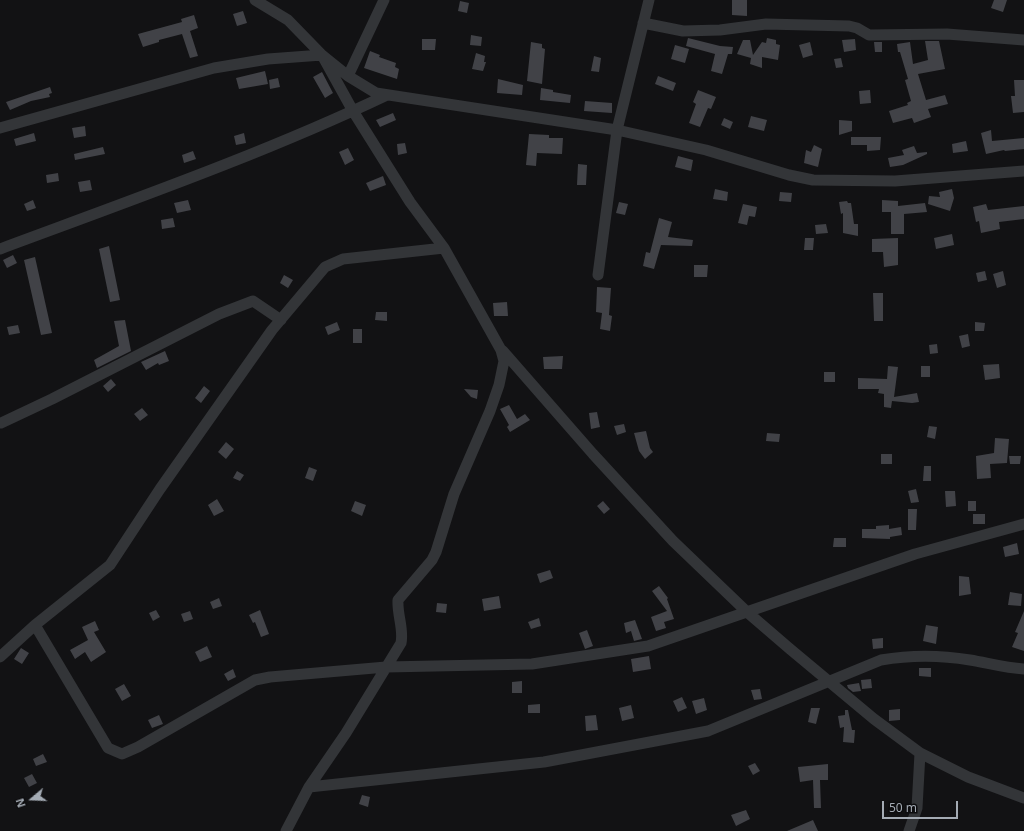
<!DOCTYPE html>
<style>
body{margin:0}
#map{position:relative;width:1024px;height:831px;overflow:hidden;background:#121214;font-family:"Noto Sans",sans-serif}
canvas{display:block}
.north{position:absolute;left:12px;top:779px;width:40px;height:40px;-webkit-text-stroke:3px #0d0d0f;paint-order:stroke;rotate:251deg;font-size:11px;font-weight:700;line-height:16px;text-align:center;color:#a4abb4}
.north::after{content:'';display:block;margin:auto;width:14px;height:18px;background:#a4abb4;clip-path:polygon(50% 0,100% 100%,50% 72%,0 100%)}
.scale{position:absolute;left:882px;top:801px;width:76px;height:18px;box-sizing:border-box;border:2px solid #a4abb4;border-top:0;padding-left:5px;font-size:12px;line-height:14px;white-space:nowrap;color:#a4abb4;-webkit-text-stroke:3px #0d0d0f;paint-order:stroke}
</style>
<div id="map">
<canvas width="1024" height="831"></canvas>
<div class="north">N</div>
<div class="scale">50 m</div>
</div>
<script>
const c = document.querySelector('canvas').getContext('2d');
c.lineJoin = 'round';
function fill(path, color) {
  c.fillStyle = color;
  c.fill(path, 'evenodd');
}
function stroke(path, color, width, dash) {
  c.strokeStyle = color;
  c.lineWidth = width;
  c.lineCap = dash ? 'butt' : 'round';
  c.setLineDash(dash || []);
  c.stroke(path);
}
fill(new Path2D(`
 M732,0H747V16L732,15Z
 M994,0H1007L1003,12L991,8Z
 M460,1L469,3L467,13L458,11Z
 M243,11L247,23L237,26L233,14Z
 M194,15L198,28L190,31L198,56L190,58L182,34L159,40V42L143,47L138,34L182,22L181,19Z
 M471,35L482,37L481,46L470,45Z
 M688,38L720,46L733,47L732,54H728L722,74L711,71L715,54L686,46Z
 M767,38L776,40V44L780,45L778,60L762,57V68L750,64L751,58L737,54L743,40H750L753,55L762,42L766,43Z
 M422,39H436L435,50H422Z
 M855,39L856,50L844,52L842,40Z
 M925,41H939L945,69L918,74L926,100L945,95L948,104L928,109L931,117L914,123L912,118L893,123L889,111L908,105L907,103L911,101L905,80L908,79L900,52H898L897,44L910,42L913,64L928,60Z
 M531,42L542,44V48L545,49L542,84L527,81Z
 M810,42L813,55L803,58L799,45Z
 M874,42H882V52H875Z
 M675,45L689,49L685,63L671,59Z
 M370,51L380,55L379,57L396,63L395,67L399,69L397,79L364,68Z
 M476,53L485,56L484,62H486L483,71L472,69Z
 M594,56L601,58L599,72L591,71Z
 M841,58L843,67L836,68L834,59Z
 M265,71L268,84L239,89L236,78Z
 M322,72L333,93L325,98L313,77Z
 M658,76L676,83L673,91L655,84Z
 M278,78L280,87L270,89L269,80Z
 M498,79L523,85L522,95L497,93Z
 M1014,80H1024V112L1013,113L1011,96H1015Z
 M50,87L52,93L49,94L50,97L31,101L10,110L6,102Z
 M541,88L553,90V92L571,95L570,103L540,100Z
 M698,90L716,97L711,109L708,108L700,127L689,123L696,104L693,102Z
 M870,90L871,103L860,104L859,91Z
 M585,101L612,103V113L584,111Z
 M393,113L396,120L380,127L376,120Z
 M751,116L767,120L764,131L748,127Z
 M724,118L733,122L730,129L721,125Z
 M839,120L852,121V131L839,135Z
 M85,126L86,136L74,138L72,128Z
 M991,130L992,141L1024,138V149L1005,151L1004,150L986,154L981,133Z
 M34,133L36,141L16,146L14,139Z
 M244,133L246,143L236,145L234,136Z
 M529,134L549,135V138H563L562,154L537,153L536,166L526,165Z
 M851,137H881L880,150L867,151V145H851Z
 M966,141L968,151L953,153L952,144Z
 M405,143L407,153L398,155L397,144Z
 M814,145L822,149L818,167L804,163L806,150L811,152Z
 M914,146L917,153L927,152V154L903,165L890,167L888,158L904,155L902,150Z
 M103,147L105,154L75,160L74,154Z
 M348,148L354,160L345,165L339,152Z
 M193,151L196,159L184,163L182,155Z
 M678,156L693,160L691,171L675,167Z
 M578,164L587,165L586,185H577Z
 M58,173L59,181L47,183L46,175Z
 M383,176L386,185L370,191L366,183Z
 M90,180L92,190L80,192L78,182Z
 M715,189L728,192L727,201L713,199Z
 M952,189L954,198L950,211L928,204L929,196L940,197L939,192Z
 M780,192L792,193L791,202L779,201Z
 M33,200L36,208L27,211L24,204Z
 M188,200L191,210L177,213L174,203Z
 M882,200L898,201V206L925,203L927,212L904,214V234H891V212H882Z
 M847,201L848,203H851L854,224H858V236L843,233V213L841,214L839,202Z
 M619,202L628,204L625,215L616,213Z
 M743,204L757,207L755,217L749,216L747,225L738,223Z
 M986,204L988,210L1024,206V219L999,222L1000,229L981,233L979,221L976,222L973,207Z
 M173,218L175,227L162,229L161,220Z
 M659,218L672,222L668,237L693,240L692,246L661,245L654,269L643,266L646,252L650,253Z
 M826,224L828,233L816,234L815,225Z
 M952,234L954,245L936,249L934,238Z
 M805,238H814L813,250H804Z
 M898,238V265L884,267L883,252H872V239Z
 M109,246L120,300L110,302L99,249Z
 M13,255L17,263L7,268L3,260Z
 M35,257L52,333L41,335L24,260Z
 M694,265H708L707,277H694Z
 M985,271L987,280L978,282L976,273Z
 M1003,271L1006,285L997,288L993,274Z
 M284,275L293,280L288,288L280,283Z
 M597,287L611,288L609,315L612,316L610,331L600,329L602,313L596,312Z
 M873,293H883V321H874Z
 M507,302L508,316H494L493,303Z
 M376,312H387V321L375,320Z
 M125,320L131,351L97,368L94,360L119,346L114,321Z
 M337,322L340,330L328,335L325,327Z
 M975,322L985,323L984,331H975Z
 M18,325L20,333L9,335L7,327Z
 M353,329H362V343H353Z
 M968,334L970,346L962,348L959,336Z
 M937,344L938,353L930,354L929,345Z
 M165,351L169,361L159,365L158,363L146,370L141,362Z
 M563,356L562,369H544L543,357Z
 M999,364L1000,378L985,380L983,365Z
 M888,366L898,367L894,397L917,393L919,402L912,403L892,401L891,408L884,407V394L878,393L879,389H858V378L887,379Z
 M921,366H930V377H921Z
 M824,372H835V382H824Z
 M111,379L116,385L108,392L103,386Z
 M204,386L210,391L201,403L195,398Z
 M464,389L478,390L477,399L471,397Z
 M509,405L517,419L525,414L530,420L510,432L507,427L509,425L500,409Z
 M142,408L148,415L140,421L134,414Z
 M597,412L600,427L591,429L589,413Z
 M624,424L626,432L617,435L614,426Z
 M929,426L937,427L935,439L927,437Z
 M646,431L650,448L653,452L645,459L639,451L634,433Z
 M767,433L780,434L779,442L766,441Z
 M995,438L1009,439L1007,463L990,464L991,478L977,479L976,456L994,453Z
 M226,442L234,449L226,459L218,452Z
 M881,454H892V464H881Z
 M1009,456H1021L1020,464H1010Z
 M924,466H931V481H923Z
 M309,467L317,470L313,481L305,478Z
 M237,471L244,475L240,481L233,478Z
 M916,489L919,502L911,503L908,491Z
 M945,491H955L956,506L946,507Z
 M217,499L224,511L214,516L208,505Z
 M355,501L366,505L362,516L351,511Z
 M603,501L610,509L604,514L597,506Z
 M968,501H976V511H968Z
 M908,509H917L916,530H908Z
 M973,514H985V524H973Z
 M889,525V529L901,527L902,535L890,537V539L862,538V529H876V526Z
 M834,538H846V547H833Z
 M1017,543L1019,554L1005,557L1003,547Z
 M550,570L553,578L540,583L537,574Z
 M959,576L969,577L971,594L959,596Z
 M659,586L668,598L667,599L674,619L664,622L666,628L656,631L651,617L667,611L652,591Z
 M1010,592L1022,594L1021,606L1008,605Z
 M499,596L501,608L484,611L482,599Z
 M219,598L222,606L213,609L210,602Z
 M437,603L447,604L446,613L436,612Z
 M156,610L160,617L153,621L149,613Z
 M260,610L269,634L261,637L255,622L253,623L249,615Z
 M190,611L193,619L184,622L181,614Z
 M1024,611V651L1012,647L1018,633L1015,632Z
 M539,618L541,626L531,629L528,622Z
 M635,620L642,639L634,641L631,631L626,633L624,623Z
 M95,621L99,630L94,632L106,652L91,662L85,652L75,659L70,650L88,640L82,627Z
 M926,625L938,627L936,644L923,641Z
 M587,630L593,646L585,649L579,633Z
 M883,638V648L873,649L872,639Z
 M207,646L212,657L200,662L195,652Z
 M21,648L29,653L22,664L14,659Z
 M649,656L651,669L633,672L631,659Z
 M919,668H931V677L919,676Z
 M233,669L236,677L228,681L224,674Z
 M871,679L872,688L862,689L861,680Z
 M522,681V693H512V682Z
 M859,683L861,691L853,692L848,688L847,685Z
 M124,684L131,696L122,701L115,689Z
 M760,689L762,699L754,700L751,690Z
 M682,697L687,708L678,712L673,701Z
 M704,698L707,710L696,714L692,701Z
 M540,704V713H528V705Z
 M631,705L634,718L622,721L619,708Z
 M811,708H820L816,724L808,722Z
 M900,709V720L889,721V710Z
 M845,710H848L852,730H855L854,743L843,742L844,727L840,728L838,716L845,715Z
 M159,715L163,724L152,728L148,720Z
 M596,715L598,730L586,731L585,716Z
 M43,754L47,762L36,766L33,759Z
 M755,763L760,771L753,775L748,766Z
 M828,764V780H820L821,808H814L813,780L800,782L798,767Z
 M32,774L37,783L29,787L24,778Z
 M362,795L370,797L368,807L359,804Z
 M746,810L750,819L736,826L731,815Z
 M813,820L818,831H787Z`), '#414247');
stroke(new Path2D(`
 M255,0L288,20L322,55L353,111L410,202L444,248L501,350L504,361L499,385L490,411L454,494L436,552L432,560L398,600C397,615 404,629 401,643L346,733L309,787L286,831
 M643,23L683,31L720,30L766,24L849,26L857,28L869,35L947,34L1024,40
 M348,76L384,0
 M0,128L214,68L268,59L322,55L348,76L376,93L617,130L706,150L789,175L813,180L895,181L1024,171
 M0,249C129,201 263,154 387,95
 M598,275L617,130L649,0
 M503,351L593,454L673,541L747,612L790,649L874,719L920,753L968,777L1024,798
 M1,423L52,399L219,314L253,301L281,320
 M35,625L108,748L122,754L138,747L255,680L270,677L386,667L532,664L648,646L915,554L1024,524
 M0,657L35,625L110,565L160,489L272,330L325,267L343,259L444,248
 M309,787L544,762L708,731L881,660C910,655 940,655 970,660C988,663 1005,668 1024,669
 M909,831L917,808L920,753`), '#333538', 11);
</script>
